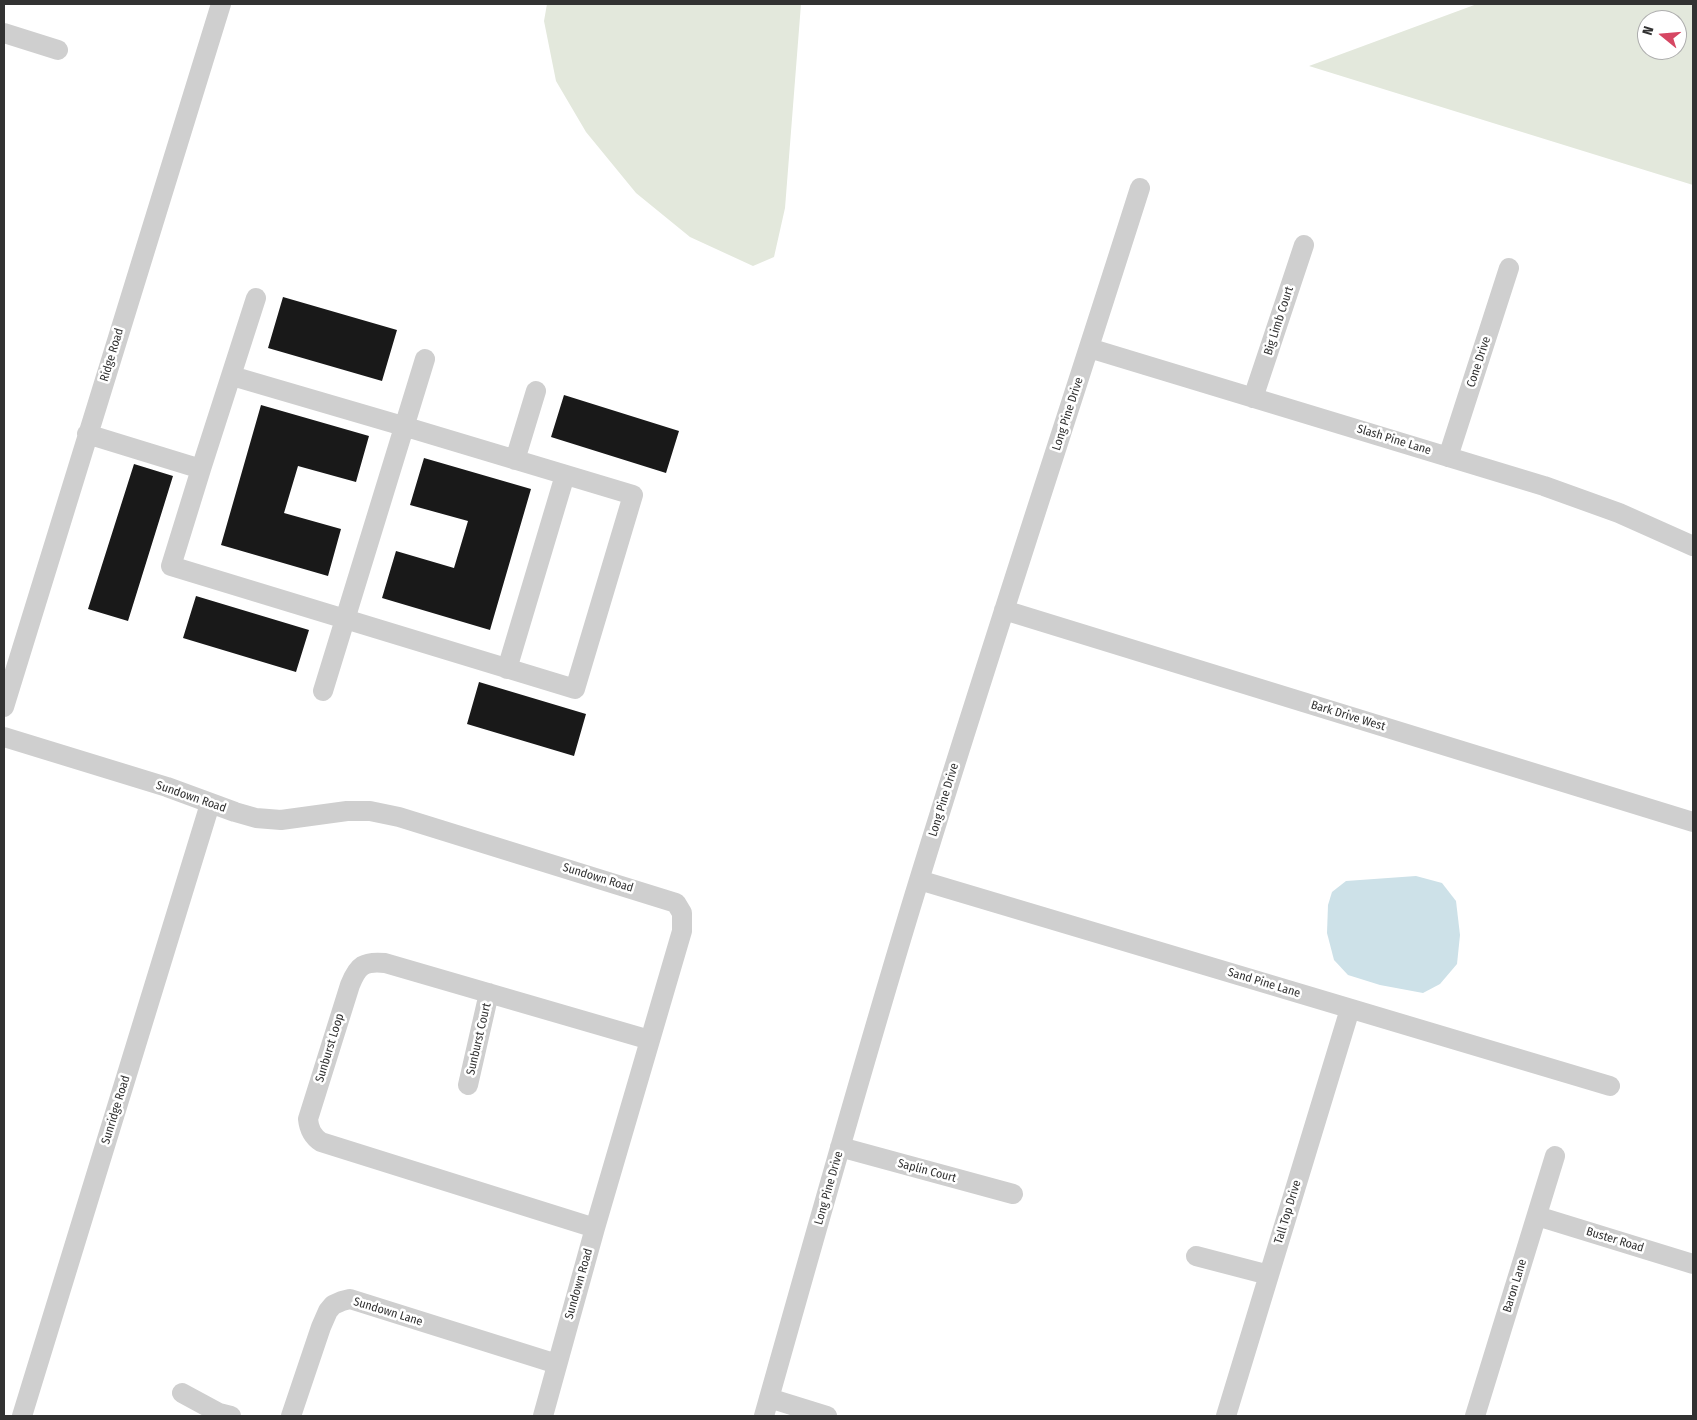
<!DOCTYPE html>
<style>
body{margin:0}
#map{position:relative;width:1697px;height:1420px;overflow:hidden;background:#fff;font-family:"Fira Sans Condensed",sans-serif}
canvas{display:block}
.frame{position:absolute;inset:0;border:5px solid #323232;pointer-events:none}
.north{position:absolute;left:1637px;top:10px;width:50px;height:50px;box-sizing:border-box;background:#fff;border:1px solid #adadad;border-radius:50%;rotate:287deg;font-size:14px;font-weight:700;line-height:20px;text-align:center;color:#323232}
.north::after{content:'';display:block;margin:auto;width:18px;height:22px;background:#d64763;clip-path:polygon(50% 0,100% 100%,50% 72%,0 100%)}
</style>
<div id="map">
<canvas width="1697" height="1420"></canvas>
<div class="frame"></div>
<div class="north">N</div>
</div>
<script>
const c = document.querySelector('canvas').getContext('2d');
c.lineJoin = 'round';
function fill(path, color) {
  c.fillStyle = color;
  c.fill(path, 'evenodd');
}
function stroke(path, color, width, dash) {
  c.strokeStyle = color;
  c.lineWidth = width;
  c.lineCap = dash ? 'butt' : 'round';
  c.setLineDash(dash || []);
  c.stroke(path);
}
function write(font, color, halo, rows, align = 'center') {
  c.font = font + ' "Fira Sans Condensed",sans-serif';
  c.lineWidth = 5;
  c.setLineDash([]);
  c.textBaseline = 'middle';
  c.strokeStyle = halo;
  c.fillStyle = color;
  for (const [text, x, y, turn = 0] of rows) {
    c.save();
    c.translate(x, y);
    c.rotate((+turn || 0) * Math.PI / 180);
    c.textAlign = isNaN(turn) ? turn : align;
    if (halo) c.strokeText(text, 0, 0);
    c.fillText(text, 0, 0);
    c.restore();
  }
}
fill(new Path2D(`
 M547,4H801L785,208L774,257L753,266L690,237L636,193L586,132L556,81L544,21Z
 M1477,4H1693V185L1309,66ZM1647,20H1677V50H1647Z`), '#e3e8dc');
fill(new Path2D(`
 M1416,876L1442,883L1456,901L1460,935L1457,964L1440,984L1423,993L1380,985L1348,975L1334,960L1327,933L1328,905L1332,892L1346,881Z`), '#cde1e8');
fill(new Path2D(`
 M283,297L397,330L382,381L268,348Z
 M564,395L679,431L666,473L551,437Z
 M261,405L369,436L356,482L298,466L284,513L341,529L328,576L221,545Z
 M424,458L531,489L490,630L382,598L396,551L454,568L468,521L410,505Z
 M134,464L173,476L128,621L88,609Z
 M196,596L309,630L296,672L183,638Z
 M479,682L586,714L574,756L467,724Z`), '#191919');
stroke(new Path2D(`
 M4,33L58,50
 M1089,348L1544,486L1619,513L1693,546
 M1253,398L1304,245
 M87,434L201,469L256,298
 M1448,457L1509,268
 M515,460L536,391
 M201,469L171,566L575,689L633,495L403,426L232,376
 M1004,610L1693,822
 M507,669L565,475
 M323,691L425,359
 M4,707L221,4
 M4,737L167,787L235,812L256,818L281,820L347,811H370L399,817L676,903L682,913V931L595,1228L543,1416
 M919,880L1610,1086
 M468,1085L489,993
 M840,1147L1013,1194
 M1537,1216L1693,1264
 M595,1228L321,1142C312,1136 309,1129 308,1119L350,985C358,965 364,961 385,963L650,1040
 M1196,1256L1269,1275
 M182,1393L219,1413L231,1416
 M769,1398L827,1416
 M22,1416L210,804
 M291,1416L321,1327L328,1311L333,1305L342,1301L350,1299L557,1364
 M764,1416C815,1236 865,1055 920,877C991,646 1067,418 1140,188
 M1226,1416L1350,1009
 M1475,1416L1555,1156`), '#cfcfcf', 20);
write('12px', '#323232', '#fff', [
 ["Big Limb Court",1279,321,-72],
 ["Ridge Road",112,355,-73],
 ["Cone Drive",1479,362,-72],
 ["Long Pine Drive",1068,414,-72],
 ["Slash Pine Lane",1394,440,17],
 ["Bark Drive West",1348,716,17],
 ["Sundown Road",191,797,19],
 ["Long Pine Drive",944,800,-73],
 ["Sundown Road",598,878,17],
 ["Sand Pine Lane",1264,983,17],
 ["Sunburst Court",479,1039,-77],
 ["Sunburst Loop",330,1048,-73],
 ["Sunridge Road",116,1110,-73],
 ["Saplin Court",927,1171,15],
 ["Long Pine Drive",829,1188,-74],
 ["Tall Top Drive",1288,1212,-73],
 ["Buster Road",1615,1240,17],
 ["Sundown Road",579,1284,-74],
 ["Baron Lane",1515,1286,-73],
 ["Sundown Lane",388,1312,17]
]);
</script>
